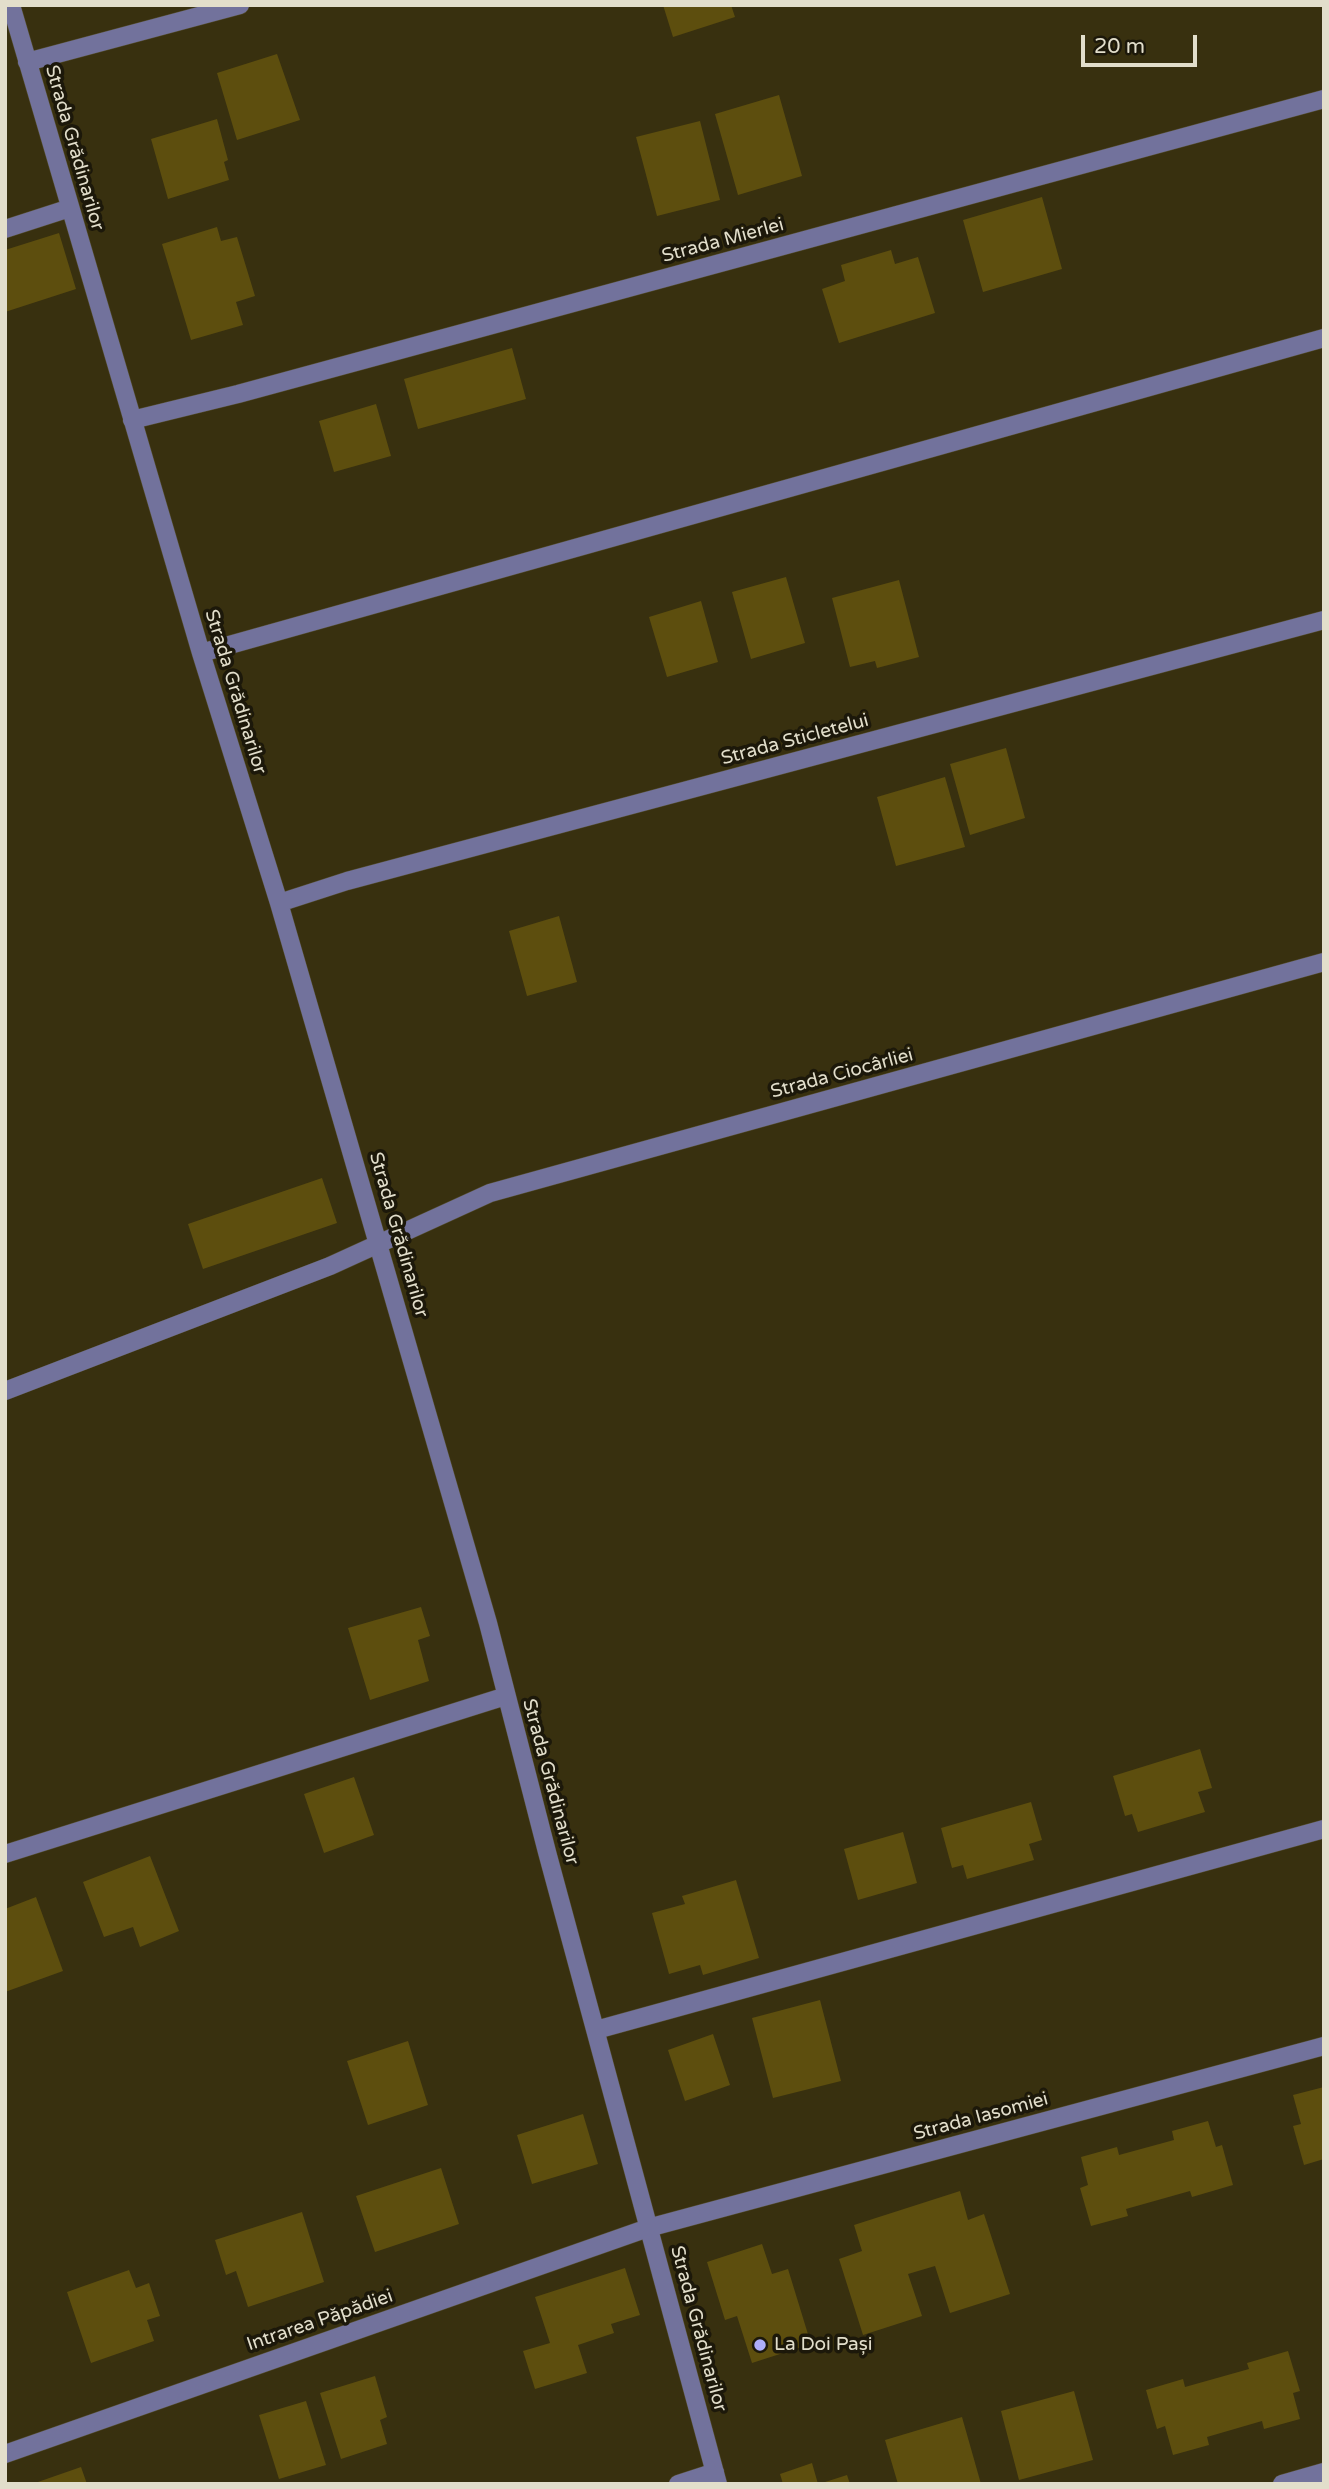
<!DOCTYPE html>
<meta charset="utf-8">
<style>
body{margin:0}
#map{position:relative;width:1329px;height:2489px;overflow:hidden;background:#38300f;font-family:"Varela Round",sans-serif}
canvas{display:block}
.frame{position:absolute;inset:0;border:7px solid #e2decb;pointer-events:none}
.scale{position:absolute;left:1081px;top:35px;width:116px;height:32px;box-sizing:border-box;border:4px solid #e2decb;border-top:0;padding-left:9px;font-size:21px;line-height:24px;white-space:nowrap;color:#e2decb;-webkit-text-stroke:5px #1c180a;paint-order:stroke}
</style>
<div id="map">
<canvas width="1329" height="2489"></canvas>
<div class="frame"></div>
<div class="scale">20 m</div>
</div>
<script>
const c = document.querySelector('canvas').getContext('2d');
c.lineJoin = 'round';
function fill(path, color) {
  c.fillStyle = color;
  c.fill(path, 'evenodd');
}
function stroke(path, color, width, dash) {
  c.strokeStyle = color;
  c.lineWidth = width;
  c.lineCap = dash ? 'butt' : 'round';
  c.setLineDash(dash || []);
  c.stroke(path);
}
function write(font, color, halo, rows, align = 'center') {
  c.font = font + ' "Varela Round",sans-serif';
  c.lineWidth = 7;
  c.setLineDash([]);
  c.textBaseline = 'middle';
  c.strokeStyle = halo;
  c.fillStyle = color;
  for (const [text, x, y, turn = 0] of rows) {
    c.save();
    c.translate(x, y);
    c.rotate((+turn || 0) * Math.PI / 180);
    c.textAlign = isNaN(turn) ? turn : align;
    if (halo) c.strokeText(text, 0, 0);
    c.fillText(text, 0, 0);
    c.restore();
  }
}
fill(new Path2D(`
 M663,5H731L735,17L673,37Z
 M277,54L300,120L237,140L217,73Z
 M779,95L802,176L738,195L715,114Z
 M217,119L228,160L224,162L229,180L168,199L151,139Z
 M700,121L720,200L657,216L636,137Z
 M1042,197L1062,269L983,292L963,220Z
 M217,227L221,241L237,237L255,296L236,302L243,325L191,340L162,244Z
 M59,233L76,289L5,312V250Z
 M891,250L895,264L918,257L935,313L839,343L822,289L845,281L841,265Z
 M512,348L526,399L418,429L404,379Z
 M376,404L391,456L334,472L319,421Z
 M786,577L805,643L751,659L732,592Z
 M899,580L919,657L877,668L875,661L850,667L832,598Z
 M701,601L718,662L667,677L649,617Z
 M1006,748L1025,818L970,835L950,764Z
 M945,777L965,847L896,866L877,797Z
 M559,916L577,982L527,996L509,931Z
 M322,1178L337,1223L203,1269L188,1224Z
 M421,1607L430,1636L418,1640L429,1681L370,1700L348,1628Z
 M1200,1749L1212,1788L1198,1792L1205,1812L1138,1832L1132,1814L1125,1816L1113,1776Z
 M354,1777L374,1835L324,1853L304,1794Z
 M1031,1802L1042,1840L1029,1844L1034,1860L967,1879L963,1865L952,1868L941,1828Z
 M903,1832L917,1883L858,1900L844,1849Z
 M150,1856L179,1931L140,1947L133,1927L104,1937L83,1882Z
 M736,1880L759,1958L703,1975L700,1965L669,1974L652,1913L685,1904L682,1896Z
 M36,1897L63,1971L5,1992V1909Z
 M820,2000L841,2081L773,2098L752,2018Z
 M713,2034L730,2085L685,2101L668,2050Z
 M408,2041L428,2105L368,2125L347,2061Z
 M1324,2087V2159L1304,2165L1293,2126L1301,2124L1293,2095Z
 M583,2114L598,2164L532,2184L517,2135Z
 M1208,2121L1216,2147L1222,2145L1233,2185L1192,2197L1190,2191L1126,2209L1128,2216L1091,2226L1080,2188L1088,2185L1081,2157L1117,2147L1119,2155L1174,2140L1172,2131Z
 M441,2168L459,2224L375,2252L356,2196Z
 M960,2191L968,2220L984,2214L1010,2294L950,2313L935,2266L908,2274L922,2316L863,2335L839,2259L862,2251L854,2225Z
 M302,2212L324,2282L248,2307L236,2271L226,2275L215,2240Z
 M762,2244L772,2274L788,2269L811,2344L752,2363L737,2316L725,2320L707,2262Z
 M625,2268L640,2315L611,2324L614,2333L578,2345L587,2373L535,2389L523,2351L550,2343L535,2297Z
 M129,2270L136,2288L149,2283L160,2316L147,2320L154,2341L91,2363L67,2292Z
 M1288,2351L1300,2391L1293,2393L1300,2419L1264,2429L1262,2421L1207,2437L1209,2445L1173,2455L1165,2426L1157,2429L1146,2390L1183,2379L1185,2387L1249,2369L1247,2363Z
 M375,2376L387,2417L380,2420L387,2444L341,2459L320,2393Z
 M1074,2391L1093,2460L1019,2480L1001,2411Z
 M306,2401L326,2465L279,2479L259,2415Z
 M962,2417L981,2484H898L885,2440Z
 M812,2463L818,2484H783L780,2474Z
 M81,2467L87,2484H35V2483Z
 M847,2475L850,2484H823L822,2483Z`), '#5d4e0e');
const minor = new Path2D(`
 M11,5L201,653L279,903L488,1623L547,1852L718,2484
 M27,62L240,5
 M5,229L70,208
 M132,420L238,394L1324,99
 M201,653L1324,338
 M279,903L347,881L1324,620
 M5,1391L330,1266L490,1193L1324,962
 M5,1854L506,1696
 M596,2030L1324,1829
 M5,2454L648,2228L1324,2046
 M678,2484L715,2472
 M1282,2484L1324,2472`);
stroke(minor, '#534c2d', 19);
stroke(minor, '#72729c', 18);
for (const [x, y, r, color] of [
 [760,2345,7,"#aeaefa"]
]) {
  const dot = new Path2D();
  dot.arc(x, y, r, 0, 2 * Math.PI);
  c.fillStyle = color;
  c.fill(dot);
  stroke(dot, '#1c180a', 2.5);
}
write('19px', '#e2decb', '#1c180a', [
 ["Strada Grădinarilor",74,148,74],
 ["Strada Mierlei",723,241,-15],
 ["Strada Grădinarilor",235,692,73],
 ["Strada Sticletelui",795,740,-15],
 ["Strada Ciocârliei",842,1074,-15],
 ["Strada Grădinarilor",398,1235,74],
 ["Strada Grădinarilor",550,1782,75],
 ["Strada Iasomiei",981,2117,-15],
 ["Intrarea Păpădiei",320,2321,-19],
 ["Strada Grădinarilor",698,2329,75]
]);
write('19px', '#e2decb', '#1c180a', [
 ["La Doi Pași",774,2345]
], 'left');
</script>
